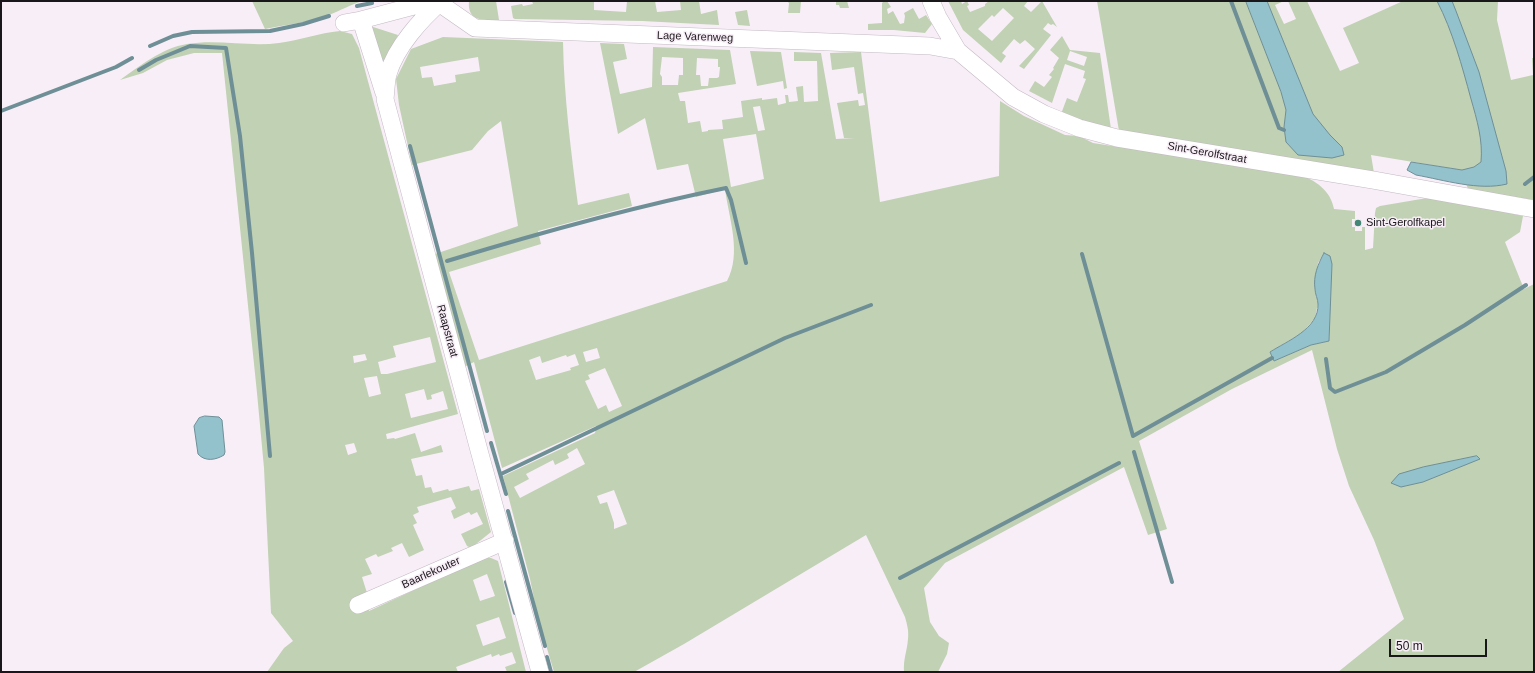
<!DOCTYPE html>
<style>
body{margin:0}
#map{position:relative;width:1535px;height:673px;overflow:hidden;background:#f8eef7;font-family:Arial,sans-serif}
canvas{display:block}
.frame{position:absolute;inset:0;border:2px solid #1a171a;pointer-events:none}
.scale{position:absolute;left:1389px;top:639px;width:98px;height:18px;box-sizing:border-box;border:2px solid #1a171a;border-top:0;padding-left:5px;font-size:12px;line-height:14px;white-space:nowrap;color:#1a171a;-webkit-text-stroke:3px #f8eef7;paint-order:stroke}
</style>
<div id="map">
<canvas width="1535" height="673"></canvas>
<div class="frame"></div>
<div class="scale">50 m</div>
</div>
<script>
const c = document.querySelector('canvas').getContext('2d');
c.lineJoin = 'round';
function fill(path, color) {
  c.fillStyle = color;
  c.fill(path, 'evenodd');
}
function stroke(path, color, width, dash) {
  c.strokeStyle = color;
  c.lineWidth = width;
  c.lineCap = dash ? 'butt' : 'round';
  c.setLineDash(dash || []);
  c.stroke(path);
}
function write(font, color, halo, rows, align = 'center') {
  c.font = font + ' Arial,sans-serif';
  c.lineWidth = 3;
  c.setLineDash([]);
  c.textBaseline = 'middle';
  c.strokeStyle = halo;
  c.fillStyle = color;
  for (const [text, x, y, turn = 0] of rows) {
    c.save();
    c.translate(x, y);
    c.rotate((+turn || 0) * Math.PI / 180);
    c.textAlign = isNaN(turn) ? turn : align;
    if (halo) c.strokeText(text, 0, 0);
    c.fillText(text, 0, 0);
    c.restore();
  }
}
fill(new Path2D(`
 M252,1H363C351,4 340,11 329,15C308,22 286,25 265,29Z
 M469,1H496L499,20C484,20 467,22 469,1Z
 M532,1H594V10L626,12L627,1H655L657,12L681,10L680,1H699L701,14L717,10L719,25L642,21L515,19L513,18L511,6L522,4L523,6L533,4Z
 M787,1H801L800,13H788L789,3Z
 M836,1H847L849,8H840L839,5H836Z
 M884,1H887L891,7L887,9L888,14L893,11L900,24L904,23L905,16L904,13L913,8L919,19L926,15L932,24L925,33L894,30H868V24L882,23V3Z
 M948,1H961L962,4L967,1L969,5L967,6L970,12L985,6V4L989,1H1028L1024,6L1031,12L1042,1L1057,27L1053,24L1051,25L1048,23L1043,29L1051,35L1024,69L1019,66L1035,49L1025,40L1020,44L1014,39L1002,53L1006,56L1001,63L963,30ZM1003,8L1014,18L992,41L978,29L992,15L994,17Z
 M1097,1H1284L1275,5L1284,24L1296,19L1288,1H1307L1340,71L1359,63L1343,28L1403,1H1498L1497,20L1511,80L1533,75L1532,58H1534V200L1468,189L1461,170L1371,155L1374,173L1119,131Z
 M747,10L750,26L738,25L735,12Z
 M370,26L398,35L392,47L384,70Z
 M340,31L352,34L359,48L458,414L386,434L387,439L394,438L395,439L415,433L421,452L441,445L443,452L411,459L416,476L422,475L425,488L431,487L433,493L448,489L449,491L469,486L471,491L479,489L491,532L471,548L467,546L461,534L483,524L477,512L471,515L469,512L454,519L451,511L456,508L451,497L417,507L419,512L413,515L417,523L413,525L424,550L409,557L402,543L391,548L393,551L378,557L376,554L365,559L372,574L362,577L367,593L369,611L483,558H491L498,561L526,672H507L505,667L516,663L512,652L500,656L499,654L492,657L491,654L456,667L458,672H267L284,648L293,641L271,613L264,468L257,393L222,53H194L167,60L143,73L120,80C140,66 162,48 187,44C218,39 249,47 279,43C300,40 319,33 340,31ZM430,337L436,362L387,374H381L378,362L396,357L393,346ZM365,354L367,360L354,363L353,356ZM377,376L381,394L369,397L364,378ZM424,389L427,400L432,399L431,395L443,391L448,409L411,418L405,394ZM354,443L357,452L348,455L345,445ZM487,574L495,596L480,601L473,580ZM499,617L506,638L483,646L476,625Z
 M1062,36L1070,50L1100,53L1111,129L1079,121L1061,114L1067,98L1077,102L1086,79L1083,78L1085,71L1065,64L1052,103L1029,91L1035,81L1044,87L1052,77L1049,75L1054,69L1053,68L1059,58L1050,50ZM1070,51L1087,57L1084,66L1067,60Z
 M443,37L563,42C564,97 571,151 578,205L629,193L632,206L538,231L541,244L449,272L479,360L727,281C742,253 729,219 725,189L696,197L688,164L657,170L645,118L618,134L600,43L624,44L627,59L613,62L620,94L652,87L653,47L730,50L736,84L678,93L680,101H685L688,123L700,121L702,132L708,131V130L723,129L722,120L743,117L741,101L762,98V100L777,98L778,105L786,103L785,95H788L789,102L798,101L796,87L803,86L804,102L818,101L817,61H794V52L821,53L836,139L855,138H844L837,103L858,100L859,106L865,105L863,93L858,94L854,67L832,70L830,53L861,52L880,202L999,176L1000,101L1024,116L1065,135L1079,136L1093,143L1303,176C1318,182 1331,192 1334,209L1355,211V219H1352V227H1355V231H1362V227H1365V250L1373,248L1375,213L1376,208L1380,206L1433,197L1523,216L1520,232L1505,242L1524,289L1534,284V672H1338L1404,619L1374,540L1349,486L1337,449L1312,350L1232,389L1139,441L1167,529L1148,535L1124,467L945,563L924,588L930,622L939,636L949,643L947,654L938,672H904C903,659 907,652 908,639C909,631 907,624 905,617L866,535L684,644L634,672H554L538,618L530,579L503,476L595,433L596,426L502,468L474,362L464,367L435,254L518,226L501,121L488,131L472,150L412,165L399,105L396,79L411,49ZM478,57L480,71L455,75L456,82L434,86L432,77L422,78L420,67ZM662,57L683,58V75H679L678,85H662V77L660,74ZM697,58L718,59V67H720L719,77L717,78H709L708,86H701L700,75H696ZM760,106L765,130L758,131L753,107ZM756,134L764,179L731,187L723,139ZM1324,253L1330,303L1329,341L1311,345L1274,361L1270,352L1302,333L1315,318L1318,303L1315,289L1318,263ZM597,348L600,358L586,362L583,352ZM575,354L579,365L570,368L571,370L536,380L529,360L540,356L542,363L566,355L567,357ZM605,368L622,406L609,412L606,405L598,409L585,381L590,379L588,375ZM577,448L585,464L520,498L514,487L529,479L526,474L553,460L555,465L569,458L567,454ZM614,490L627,524L614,529V523L607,502L600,504L597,496Z
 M750,51L781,52L787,88L784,89L783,81L757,86Z`), '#c1d1b4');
const water = new Path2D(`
 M1246,1H1267L1313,114L1330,135L1342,147L1344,155L1332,158L1298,155L1286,142L1284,127L1286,110L1281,92Z
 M1437,1H1452L1456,11L1479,72L1506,171L1507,184C1479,191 1444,180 1416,175L1407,170L1411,162L1462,170L1474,167L1481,162C1483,140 1477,120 1471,99C1462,66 1453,32 1437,1Z
 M1324,253L1330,256L1332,264L1329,341L1311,345L1274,361L1270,352C1287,341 1319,329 1318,304C1318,299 1315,294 1315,289C1313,276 1318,264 1324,253Z
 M205,416L219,417L222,420L225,452L224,455C216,460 205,462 198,454L194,426L199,418Z
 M1477,456L1480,459L1423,482L1401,487L1391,483L1399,474L1423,467Z`);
fill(water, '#93c2cd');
stroke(water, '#6f8f97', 1);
stroke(new Path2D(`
 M1231,1L1279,128L1284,130
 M357,6L372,3
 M150,46L173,36L192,32L270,31L303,24L329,16
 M139,70L156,60L190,46L226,48L240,136L252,253L270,456
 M1,111L116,67L132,58
 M410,146L487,431
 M1525,184L1534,177
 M1082,254L1133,436L1272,358
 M447,261C539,233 632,207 726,188L731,200L746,263
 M1326,359L1330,388L1335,392L1386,372L1465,325L1526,285
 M491,443L506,494
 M1134,452L1172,582
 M501,474L785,338L871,305
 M508,511L545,646
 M900,578L1119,463
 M506,582L515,613
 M547,657L551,672`), '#6f8f97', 4);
const minor = new Path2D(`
 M442,1C421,19 396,47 388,74C386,82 386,91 385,99L480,454L540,672
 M931,1L938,17L958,51L1013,97L1044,114L1079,128L1117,138L1373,180L1534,209
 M439,3L475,28L930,46L958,51
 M361,20L384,93
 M344,23L361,20L414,6L439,3
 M358,605L505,541`);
stroke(minor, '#c3b9c2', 18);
stroke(minor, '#fff', 17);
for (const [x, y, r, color] of [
 [1358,223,4,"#448676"]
]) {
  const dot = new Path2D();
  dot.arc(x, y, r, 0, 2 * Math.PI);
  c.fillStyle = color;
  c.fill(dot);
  stroke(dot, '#f8eef7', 1.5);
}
write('11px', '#1a171a', '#f8eef7', [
 ["Lage Varenweg",695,37,2],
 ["Sint-Gerolfstraat",1207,153,10],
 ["Raapstraat",447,331,75],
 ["Baarlekouter",431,573,-24]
]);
write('11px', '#1a171a', '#f8eef7', [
 ["Sint-Gerolfkapel",1366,223]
], 'left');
</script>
